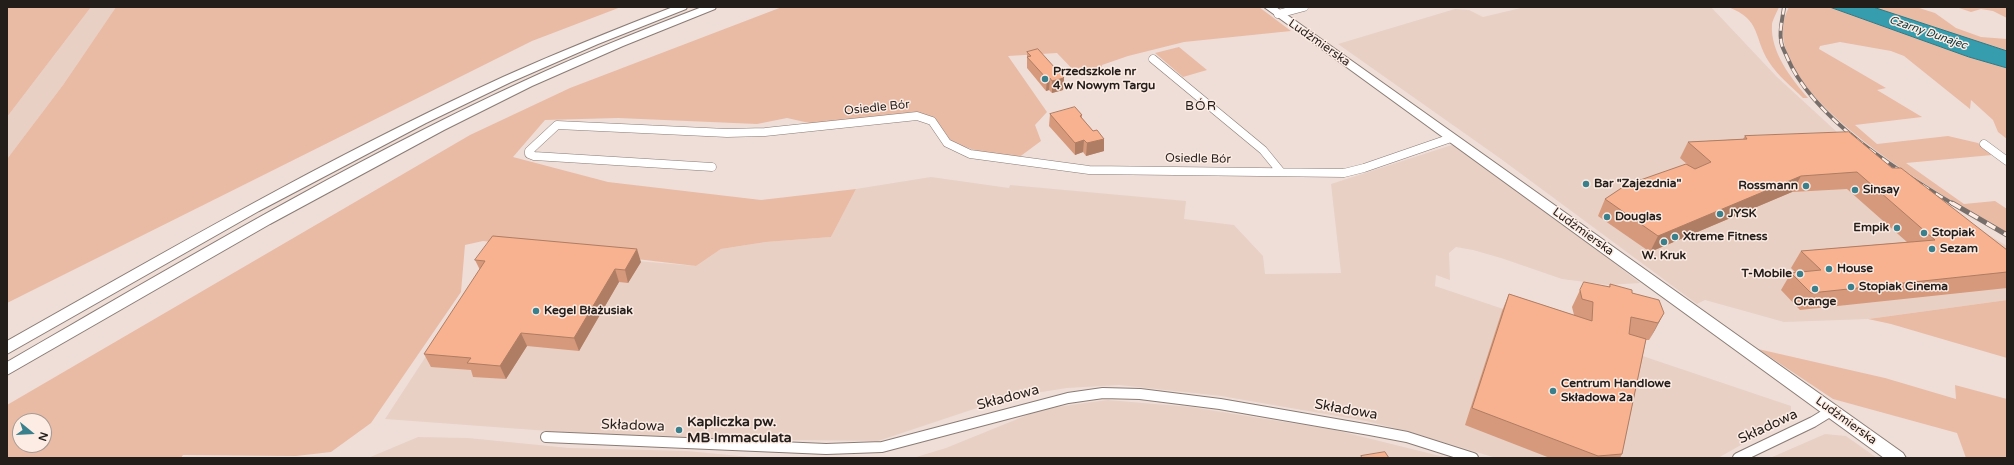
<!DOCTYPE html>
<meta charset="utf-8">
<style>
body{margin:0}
#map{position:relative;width:2014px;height:465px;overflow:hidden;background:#efded7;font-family:"Varela Round",sans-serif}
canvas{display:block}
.frame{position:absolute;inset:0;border:8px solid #241e1b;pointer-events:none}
.north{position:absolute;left:12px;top:413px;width:40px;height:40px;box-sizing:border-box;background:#fcece4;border:1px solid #a69a94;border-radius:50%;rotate:108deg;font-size:11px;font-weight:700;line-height:16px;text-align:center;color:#241e1b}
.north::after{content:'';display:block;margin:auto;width:14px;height:18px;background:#3a808c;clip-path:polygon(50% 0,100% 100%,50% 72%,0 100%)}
</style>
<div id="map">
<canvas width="2014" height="465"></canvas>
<div class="frame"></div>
<div class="north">N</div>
</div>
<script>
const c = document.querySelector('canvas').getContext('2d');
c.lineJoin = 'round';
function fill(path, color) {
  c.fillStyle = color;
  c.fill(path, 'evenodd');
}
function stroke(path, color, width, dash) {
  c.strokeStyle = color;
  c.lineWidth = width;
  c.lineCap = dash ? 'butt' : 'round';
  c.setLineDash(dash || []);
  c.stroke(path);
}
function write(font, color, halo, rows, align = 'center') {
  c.font = font + ' "Varela Round",sans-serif';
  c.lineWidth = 3;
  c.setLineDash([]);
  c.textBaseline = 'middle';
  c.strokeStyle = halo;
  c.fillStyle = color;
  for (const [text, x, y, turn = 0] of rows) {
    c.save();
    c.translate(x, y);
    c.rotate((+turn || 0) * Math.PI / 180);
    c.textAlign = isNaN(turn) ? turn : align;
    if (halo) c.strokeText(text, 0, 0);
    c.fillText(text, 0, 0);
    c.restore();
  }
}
fill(new Path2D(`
 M91,7H116L63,85L7,159V117Z
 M1525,7H1711L1777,77L1849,143L1928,198L2007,246V300L1868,319L1784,322L1705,300L1697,304L1501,159L1338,44L1455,9L1469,10L1483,17Z
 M1455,144L1561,222L1640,283L1608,285L1562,279L1501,258L1473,250L1456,247L1449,253L1450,280L1436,275L1435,286L1791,406V413L1778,424L1718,458H1496L1410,432L1366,421L1221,396L1119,385L1067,388L1010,397L878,441L709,439L562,432L385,419L496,249L696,266L721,249L766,242L831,237L856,189L931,177L1009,188L1010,185L1186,201L1184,219L1234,225L1263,256L1265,274L1341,273L1331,184Z
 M1107,400L1191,407L1335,430L1448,458H913L946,448L1042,409Z
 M1825,434L1846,436L1877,458H1770Z
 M418,437L468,438L569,448L687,451L761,458H368Z`), '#e8d0c5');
fill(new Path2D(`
 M7,7H91L7,117Z
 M116,7H621L532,41L7,303V159L63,85Z
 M782,7H1259L1291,31L1184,42L1128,56L1102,65L1101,74L1079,76L1057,53L1008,56L1047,112L1035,125L1041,141L1018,158L978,151L952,143L935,120L920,114L818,125L787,118L757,124L618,118L545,120L513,157L608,182L761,200L856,189L831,237L766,242L721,249L696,266L483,241L465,245L461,292L371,423L331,452L296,456L183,455L181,458H7V405L470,135L570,88ZM20,421H44V445H20Z
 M1728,7H1779C1777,12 1773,19 1772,24C1770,52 1791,78 1808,98H1803C1792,87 1777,75 1769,62C1753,37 1762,20 1728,7Z
 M1789,7H1830L1969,57L2007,68V139L1998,132L1993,120L1971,100L1970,109L1904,56L1891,51L1840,42L1820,46L1819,49L1886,88L1877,90L1922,117L1855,125L1877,144L1948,136L1978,143L1992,155L1906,163L1964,204L1995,201L2007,209V233C1952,200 1745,90 1789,7Z
 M1873,7H1916L1935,13L1956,28L1981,37L2007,39V51Z
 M1956,7H2007V18L1993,11L1981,9L1971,12Z
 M1179,47L1207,70L1183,77L1155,53Z
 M2007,300V358L1891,324L1868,319Z
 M1758,349L1885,378L1956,399L1955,385L2007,399V458H1966L1957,433L1833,399Z`), '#e9bba4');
const water = new Path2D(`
 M1830,7H1873L2007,51V68L1969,57Z`);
fill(water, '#359dae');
stroke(water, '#307782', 1);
const streetFar1 = new Path2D(`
 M1278,14L1304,7
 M1153,59L1263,150L1281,172
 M1984,144L2007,161
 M712,167L534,156L529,154V151L557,125L727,133L765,132L917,116L932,121L947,143L970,154L1089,170L1344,173L1364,168L1451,138`);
const street = new Path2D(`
 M546,437L826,449L882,447L1068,398L1103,393L1140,394L1220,404L1370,430L1407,437L1473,458
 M1738,458L1813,422L1831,411`);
const primary = new Path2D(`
 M673,7H687L686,9L598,44L511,82L426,123L259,211L7,354V341C170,249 333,155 503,77C559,52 616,29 673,7Z
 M702,7H716L715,9L623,46L532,86L444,130L270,224L7,375V362C177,264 346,163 524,81C582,54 642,30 702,7Z
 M1264,7H1276L1903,453L1906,458H1884Z`);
stroke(streetFar1, '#8a7b74', 9);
stroke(street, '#8a7b74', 12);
stroke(primary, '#8a7b74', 2);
stroke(streetFar1, '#fff', 8);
stroke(street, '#fff', 10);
fill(primary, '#fff');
const railFar1 = new Path2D(`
 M1784,7C1783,17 1779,30 1781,40C1781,46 1785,52 1787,57C1813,119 1897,170 1953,204`);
const rail = new Path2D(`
 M1952,203L2007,235`);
stroke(railFar1, '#796f6a', 4);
stroke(rail, '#796f6a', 5);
stroke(railFar1, '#fcece4', 2.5, [8]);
stroke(rail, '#fcece4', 3.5, [10]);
fill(new Path2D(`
 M1027,52L1064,78L1063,90L1052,93L1049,90L1046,91L1027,68Z
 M1050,114L1082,115V118L1093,131L1104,139V151L1086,156L1083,152L1075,155L1049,126Z
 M1745,136L1892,168L2007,250V288L1800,310L1781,290L1791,273L1795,272L1791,268L1801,251L1907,242L1847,189L1792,192L1650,252L1598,216L1605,199L1687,164L1680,158L1688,142L1743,139Z
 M475,260L641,262L628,283L619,282L579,351L527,346L506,379L473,377L471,370L431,367L424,354L480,270Z
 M1610,284L1632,293L1664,313L1649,340H1646L1622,454L1620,458H1550L1465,425L1502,311L1509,294L1574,315L1572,307L1580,290L1609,287Z`), '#d6997b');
fill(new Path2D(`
 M1050,78L1049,90L1046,91L1047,79Z
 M1064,78L1063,90L1052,93V81Z
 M1104,139V151L1086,156L1087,143Z
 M1084,140L1083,152L1075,155V143Z
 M1801,176L1792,192L1650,252L1658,236Z
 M637,249L641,262L628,283L625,270Z
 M615,269L619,282L579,351L574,338Z
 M1664,313L1655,330L1649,340L1658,323Z
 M521,333L527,346L506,379L500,366Z`), '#ae7d64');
const building = new Path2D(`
 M1038,49L1064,78L1052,81L1050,78L1047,79L1027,57L1031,56L1027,52Z
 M1075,107L1082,115L1080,116L1093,131L1097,130L1104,139L1087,143L1084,140L1075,143L1050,114Z
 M1849,132L1892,168H1901L2007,250V272L1811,293L1791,273L1821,270L1801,251L1935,240L1857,172L1801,176L1658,236L1605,199L1626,185L1686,164L1695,169L1711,162L1688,142L1747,139L1745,136Z
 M493,236L637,249L625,270L615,269L574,338L521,333L500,366L467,363L471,358L424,354L485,261L475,260Z
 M1584,282L1610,287V284L1632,290V293L1659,300L1664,313L1658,323L1631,317L1629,334L1646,339L1622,454L1598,456L1472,408L1509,294L1592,321L1593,302L1582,299L1580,290Z
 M1385,452L1389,458H1362L1361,456Z`);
fill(building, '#f9b28f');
stroke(building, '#ae7d64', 1);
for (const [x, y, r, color] of [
 [1045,79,4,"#3a808c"],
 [1586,184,4,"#3a808c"],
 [1806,186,4,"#3a808c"],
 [1855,190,4,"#3a808c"],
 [1720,214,4,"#3a808c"],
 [1607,217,4,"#3a808c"],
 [1897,228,4,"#3a808c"],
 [1924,233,4,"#3a808c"],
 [1675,237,4,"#3a808c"],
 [1664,242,4,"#3a808c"],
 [1932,249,4,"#3a808c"],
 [1829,269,4,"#3a808c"],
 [1800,274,4,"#3a808c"],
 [1851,287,4,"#3a808c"],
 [1815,289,4,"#3a808c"],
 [536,311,4,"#3a808c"],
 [1553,391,4,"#3a808c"],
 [679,430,4,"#3a808c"]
]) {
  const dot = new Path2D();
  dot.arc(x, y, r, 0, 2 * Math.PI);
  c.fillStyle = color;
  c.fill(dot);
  stroke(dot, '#fcece4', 1.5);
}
write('italic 11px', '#03353c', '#fcece4', [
 ["Czarny Dunajec",1928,33,19]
]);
write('12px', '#241e1b', '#fcece4', [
 ["Ludźmierska",1319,43,35],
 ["Osiedle Bór",877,108,-6],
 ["Osiedle Bór",1198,159,1],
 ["Ludźmierska",1583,232,36],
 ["Ludźmierska",1846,421,36]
]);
write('bold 12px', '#241e1b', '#fcece4', [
 ["Przedszkole nr",1053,72],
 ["4 w Nowym Targu",1053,86],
 ["Bar \"Zajezdnia\"",1594,184],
 ["Rossmann",1798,186,"right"],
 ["Sinsay",1863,190],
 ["JYSK",1728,214],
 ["Douglas",1615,217],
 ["Empik",1889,228,"right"],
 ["Stopiak",1932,233],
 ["Xtreme Fitness",1683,237],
 ["Sezam",1940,249],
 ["W. Kruk",1664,256,"center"],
 ["House",1837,269],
 ["T-Mobile",1792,274,"right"],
 ["Stopiak Cinema",1859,287],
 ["Orange",1815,302,"center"],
 ["Kegel Błażusiak",544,311],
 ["Centrum Handlowe",1561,384],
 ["Składowa 2a",1561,398]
], 'left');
c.letterSpacing = '1px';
write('13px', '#241e1b', '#fcece4', [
 ["BÓR",1201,107]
]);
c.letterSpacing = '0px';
write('14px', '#241e1b', '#fcece4', [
 ["Składowa",1008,398,-15],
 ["Składowa",1346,410,10],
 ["Składowa",633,426,2],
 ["Składowa",1768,427,-25]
]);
write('bold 14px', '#241e1b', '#fcece4', [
 ["Kapliczka pw.",687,422],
 ["MB Immaculata",687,438]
], 'left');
</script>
